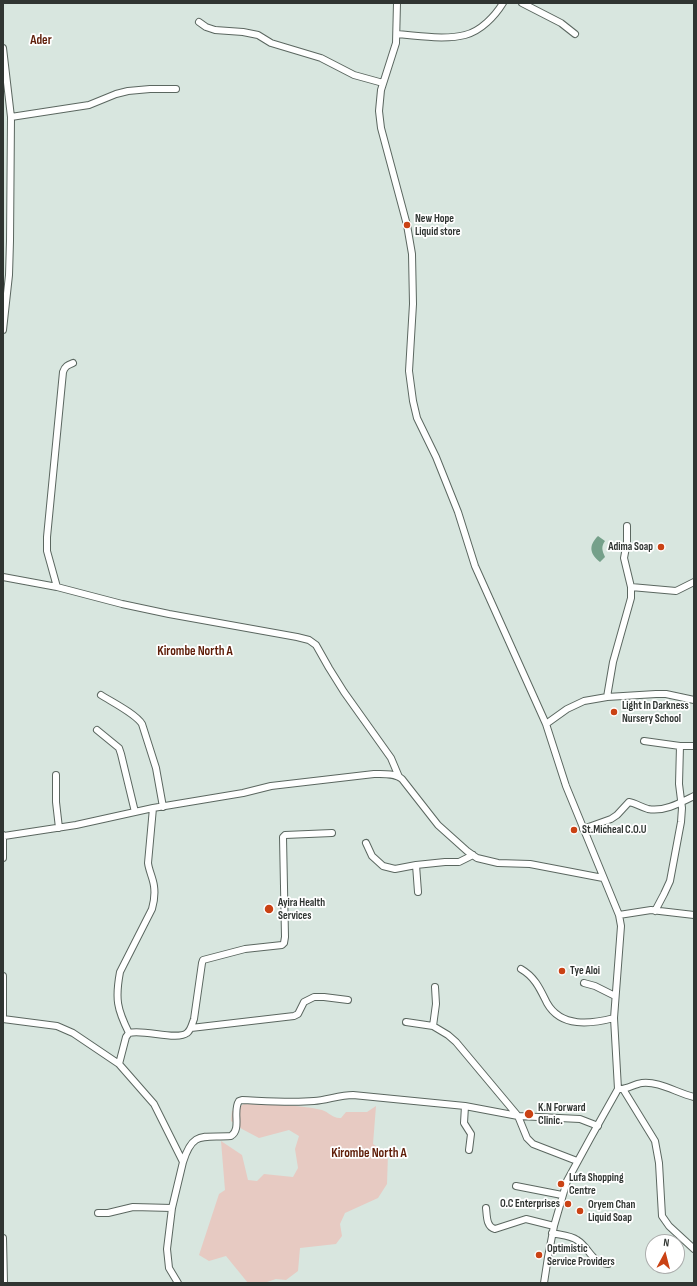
<!DOCTYPE html>
<style>
body{margin:0}
#map{position:relative;width:697px;height:1286px;overflow:hidden;background:#d8e6df;font-family:"Sofia Sans Condensed",sans-serif}
canvas{display:block}
.frame{position:absolute;inset:0;border:4px solid #303532;pointer-events:none}
.north{position:absolute;left:645px;top:1234px;width:40px;height:40px;box-sizing:border-box;background:#fff;border:1px solid #acaead;border-radius:50%;rotate:7deg;font-size:11px;font-weight:700;line-height:16px;text-align:center;color:#303532}
.north::after{content:'';display:block;margin:auto;width:14px;height:18px;background:#ca4214;clip-path:polygon(50% 0,100% 100%,50% 72%,0 100%)}
</style>
<div id="map">
<canvas width="697" height="1286"></canvas>
<div class="frame"></div>
<div class="north">N</div>
</div>
<script>
const c = document.querySelector('canvas').getContext('2d');
c.lineJoin = 'round';
function fill(path, color) {
  c.fillStyle = color;
  c.fill(path, 'evenodd');
}
function stroke(path, color, width, dash) {
  c.strokeStyle = color;
  c.lineWidth = width;
  c.lineCap = dash ? 'butt' : 'round';
  c.setLineDash(dash || []);
  c.stroke(path);
}
function write(font, color, halo, rows, align = 'center') {
  c.font = font + ' "Sofia Sans Condensed",sans-serif';
  c.lineWidth = 3.5;
  c.setLineDash([]);
  c.textBaseline = 'middle';
  c.strokeStyle = halo;
  c.fillStyle = color;
  for (const [text, x, y, turn = 0] of rows) {
    c.save();
    c.translate(x, y);
    c.rotate((+turn || 0) * Math.PI / 180);
    c.textAlign = isNaN(turn) ? turn : align;
    if (halo) c.strokeText(text, 0, 0);
    c.fillText(text, 0, 0);
    c.restore();
  }
}
fill(new Path2D(`
 M244,1104C270,1105 296,1104 322,1110C329,1112 333,1119 341,1118L346,1112H367L376,1106L373,1144L388,1154L387,1184L378,1198L345,1213L340,1224L342,1236L336,1244L300,1248L298,1271L286,1280L276,1279L264,1283H248L226,1256L209,1261L199,1255L219,1194L225,1190L221,1141L242,1155L248,1180L257,1181L264,1174L293,1177L298,1168L295,1149L299,1136L289,1130L259,1138L242,1129L231,1121L232,1111Z`), '#e7cac2');
fill(new Path2D(`
 M598,536L605,541C601,547 602,550 605,557L600,562C590,554 588,546 598,536Z`), '#75a08a');
const minor = new Path2D(`
 M397,3L396,43L381,90L379,111L381,128L407,225L412,254L413,304L409,371L413,401L417,418L436,457L458,512L475,566L546,724L566,786L619,915L621,926L614,1018L618,1089L591,1137L567,1181L554,1226L548,1257L544,1283
 M522,3L561,23L575,34
 M199,22L206,27L215,30L243,32L258,35L271,43L321,58L354,75L383,83
 M397,34C416,36 446,40 465,35C481,31 495,16 503,3
 M3,48L11,117L10,241L9,275L3,330
 M11,117L89,105L116,94L128,91L150,89H176
 M3,577L57,587L122,604L169,614L297,637L309,640L316,645L329,668L344,692L391,758L399,777
 M57,587L47,551V537L63,372C65,366 68,365 73,363
 M631,587L676,591L694,582
 M101,695C112,702 136,714 142,724L156,768L163,807
 M607,697L613,662L631,598V587L624,558L627,542V526
 M546,724L567,709L584,701L607,697L656,694H666L694,700
 M97,730L119,748L121,754L135,812
 M644,741L680,746H694
 M56,775V802L59,828
 M153,808L148,863C149,871 153,878 154,886C155,893 154,902 152,909L120,972C115,999 117,1009 129,1033L126,1037L119,1064L154,1104L183,1162L172,1208L167,1249L169,1268L178,1283
 M583,829L611,819L617,815L629,802C635,803 641,807 648,809C664,812 680,803 694,796
 M3,835V858
 M4,836L76,825L153,808L243,793L271,786L374,774C383,774 395,773 402,779L438,825L467,851L477,858L498,863L530,864L603,878
 M366,843L372,856L383,866L395,869L416,865L445,862H459L473,855
 M416,865L418,892
 M655,911L664,894L670,881L681,822L682,808L679,784L680,746
 M619,915L651,910L694,915
 M521,969C535,977 540,989 547,1003C561,1028 591,1024 614,1018
 M3,976V1018
 M584,983L595,986L615,996
 M3,1019L57,1026L73,1033L119,1064
 M406,1022L433,1026L448,1035L456,1042L518,1116L527,1138L533,1144L577,1161
 M433,1026L436,1004L435,987
 M191,1028L294,1016L298,1014L304,1002L314,997H324L348,1000
 M129,1033C144,1029 177,1041 187,1033C191,1030 192,1024 194,1019L202,963L203,960L245,949L282,945L284,943L285,937L283,837L285,835L332,833
 M620,1089C628,1089 634,1084 642,1083C659,1081 677,1093 694,1097
 M623,1089L655,1141L659,1163L662,1216L669,1226L694,1249
 M465,1106L464,1123L471,1134L469,1150
 M183,1162C193,1130 203,1138 231,1136C242,1129 232,1111 239,1101L242,1100C266,1101 290,1103 314,1101C327,1100 340,1095 353,1095L465,1106L518,1116L580,1119L598,1126
 M516,1186L562,1195
 M486,1208C487,1215 486,1227 495,1229L526,1219L554,1226
 M98,1213H108L133,1207L172,1208
 M552,1233C560,1235 570,1235 577,1240C590,1248 590,1262 608,1264
 M3,1238L4,1283`);
stroke(minor, '#5b6760', 8);
stroke(minor, '#fff', 6);
for (const [x, y, r, color] of [
 [407,225,4,"#ca4214"],
 [661,547,4,"#ca4214"],
 [614,712,4,"#ca4214"],
 [574,830,4,"#ca4214"],
 [269,909,5,"#ca4214"],
 [562,971,4,"#ca4214"],
 [529,1114,5,"#ca4214"],
 [561,1184,4,"#ca4214"],
 [568,1204,4,"#ca4214"],
 [580,1211,4,"#ca4214"],
 [539,1255,4,"#ca4214"]
]) {
  const dot = new Path2D();
  dot.arc(x, y, r, 0, 2 * Math.PI);
  c.fillStyle = color;
  c.fill(dot);
  stroke(dot, '#fff', 1.5);
}
write('bold 11px', '#303532', '#fff', [
 ["New Hope",415,219],
 ["Liquid store",415,232],
 ["Adima Soap",653,547,"right"],
 ["Light In Darkness",622,706],
 ["Nursery School",622,719],
 ["St.Micheal C.O.U",582,830],
 ["Ayira Health",278,903],
 ["Services",278,916],
 ["Tye Aloi",570,971],
 ["K.N Forward",538,1108],
 ["Clinic.",538,1121],
 ["Lufa Shopping",569,1178],
 ["Centre",569,1191],
 ["O.C Enterprises",560,1204,"right"],
 ["Oryem Chan",588,1205],
 ["Liquid Soap",588,1218],
 ["Optimistic",547,1249],
 ["Service Providers",547,1262]
], 'left');
write('bold 13px', '#5f1e09', '#fff', [
 ["Ader",41,41],
 ["Kirombe North A",195,652],
 ["Kirombe North A",369,1154]
]);
</script>
